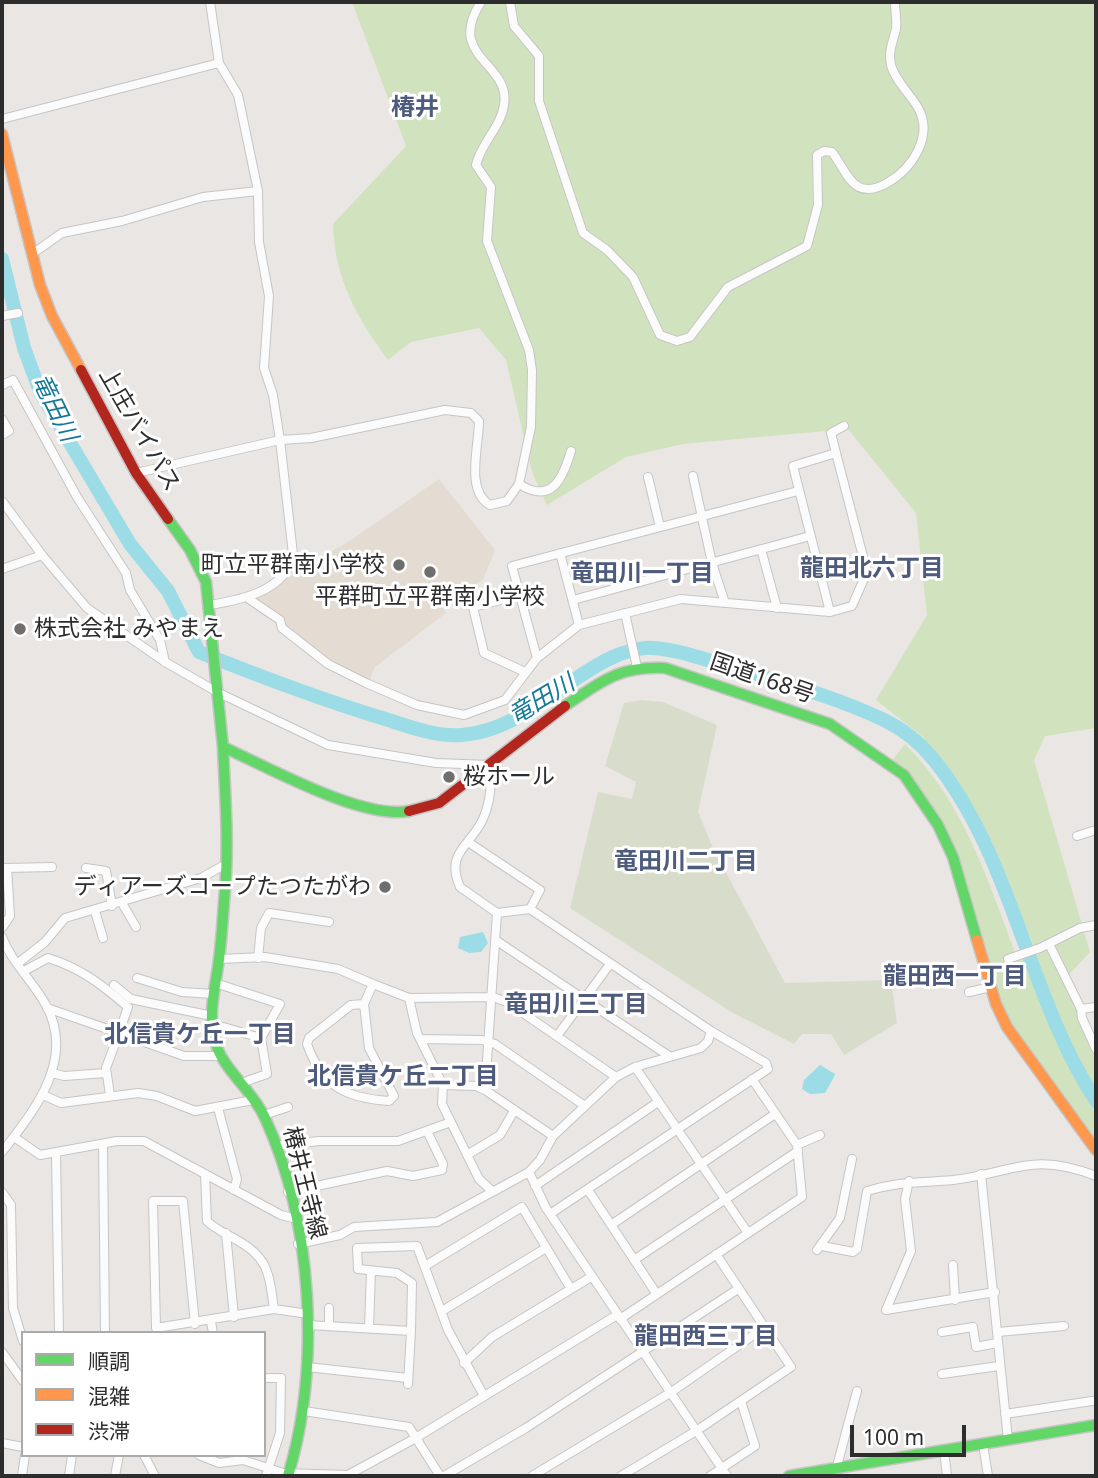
<!DOCTYPE html>
<meta charset="utf-8">
<style>
body{margin:0}
#map{position:relative;width:1098px;height:1478px;overflow:hidden;background:#eae6e3;font-family:"Noto Sans","Noto Sans JP",sans-serif}
canvas{display:block}
.frame{position:absolute;inset:0;border:4px solid #2d2d2d;pointer-events:none}
.legend{position:absolute;left:21px;top:1331px;width:245px;height:126px;box-sizing:border-box;background:#fff;border:2px solid #ababab;margin:0;padding:9px 12px;list-style:none;font-size:21px;color:#2d2d2d}
.legend li{display:flex;align-items:center;gap:14px;height:35px}
.legend b{width:35px;border:2px solid #ababab}
.scale{position:absolute;left:850px;top:1425px;width:116px;height:32px;box-sizing:border-box;border:4px solid #2d2d2d;border-top:0;padding-left:9px;font-size:21px;line-height:24px;white-space:nowrap;color:#2d2d2d;-webkit-text-stroke:5px #fff;paint-order:stroke}
</style>
<div id="map">
<canvas width="1098" height="1478"></canvas>
<div class="frame"></div>
<ul class="legend">
<li><b style="height:9px;background:#63d668"></b>順調</li>
<li><b style="height:9px;background:#ff974d"></b>混雑</li>
<li><b style="height:9px;background:#b3261e"></b>渋滞</li>
</ul>
<div class="scale">100 m</div>
</div>
<script>
const c = document.querySelector('canvas').getContext('2d');
c.lineJoin = 'round';
function fill(path, color) {
  c.fillStyle = color;
  c.fill(path, 'evenodd');
}
function stroke(path, color, width, dash) {
  c.strokeStyle = color;
  c.lineWidth = width;
  c.lineCap = dash ? 'butt' : 'round';
  c.setLineDash(dash || []);
  c.stroke(path);
}
function write(font, color, halo, rows, align = 'center') {
  c.font = font + ' "Noto Sans","Noto Sans JP",sans-serif';
  c.lineWidth = 6;
  c.setLineDash([]);
  c.textBaseline = 'middle';
  c.strokeStyle = halo;
  c.fillStyle = color;
  for (const [text, x, y, turn = 0] of rows) {
    c.save();
    c.translate(x, y);
    c.rotate((+turn || 0) * Math.PI / 180);
    c.textAlign = isNaN(turn) ? turn : align;
    if (halo) c.strokeText(text, 0, 0);
    c.fillText(text, 0, 0);
    c.restore();
  }
}
fill(new Path2D(`
 M439,479L495,550L483,580L469,588L448,587L435,595L446,613L375,667L369,681L328,661L285,628L284,618L256,597L351,540Z`), '#e4dcd2');
fill(new Path2D(`
 M352,2H1096V728L1045,736L1034,760L1090,952L1065,979L1096,1056V1141L1004,1012L963,872L893,759L905,744C966,805 988,882 1018,960L1037,954L997,855L923,737L876,700L927,615L916,513L848,429L683,444L626,457L547,505L532,472L506,360L479,328L411,342L388,360C356,316 335,280 333,224L406,146Z`), '#d1e3be');
fill(new Path2D(`
 M640,700L663,702L717,725L698,812L713,848L785,983L891,980L897,1023L844,1055L831,1034H802L794,1044L733,1013L570,908L598,792L632,799L636,782L605,766L624,703Z`), '#d8ddcb');
fill(new Path2D(`
 M483,932L488,943L481,952L469,953L458,948L460,937Z
 M820,1065L835,1074L834,1077L825,1093L810,1094L802,1089L804,1080Z`), '#9bdce7');
stroke(new Path2D(`
 M2,259L24,348L41,394L130,544L168,591L199,652C259,676 319,699 382,718C408,726 434,737 462,735C521,731 562,680 613,657C624,652 641,647 653,648C680,650 707,660 733,668C784,683 836,697 884,720C903,729 921,744 934,760C1014,860 1027,995 1096,1101`), '#9bdce7', 14);
const street = new Path2D(`
 M510,2L514,26L539,56V101L583,233L607,250L633,277L660,335L677,341L690,337L728,287L807,246L818,205L817,155L824,151L832,152C848,173 853,202 887,183C912,169 935,135 917,106C909,93 895,80 891,65C888,51 893,42 896,29C897,20 895,10 895,2
 M2,119L219,63
 M32,254L62,233L122,221L203,197L258,191
 M2,316L18,313
 M2,385L13,380L77,497L126,573L130,590L160,640L165,662
 M2,419L9,431L2,435
 M836,453L831,433L844,426
 M136,473L280,440L311,438L445,410L471,413L479,421C479,446 465,491 490,505L507,501L519,484L531,427L532,370L529,350L487,241L491,187L476,165C481,143 501,127 504,105C511,62 445,58 481,2
 M693,476L712,563L725,603
 M648,477L660,527
 M519,484C552,505 563,478 571,451
 M798,491L512,566L537,658L579,625L681,599L830,612L852,606L867,572L836,453L793,466L830,612
 M2,501L42,555L87,608L165,662L219,693L328,745L436,763L490,765C492,784 491,801 483,819C470,847 445,852 460,887L497,913L485,1090L553,1136
 M761,549L777,608
 M560,553L579,625
 M2,569L42,555
 M520,595L473,607L484,653L525,672
 M249,599L280,620L282,628L328,664L366,683L417,705L464,715L505,700L537,658
 M573,600L810,536
 M210,605C240,600 287,591 293,554L280,440L273,395L264,368L269,296L259,242L258,191L238,95L219,63L210,2
 M625,613L637,667
 M1077,836L1096,830
 M468,842L540,890L530,909
 M5,868L52,867
 M86,868L106,871L112,906
 M122,903L136,927
 M95,911L103,938
 M497,913L530,909L711,1031L766,1063L768,1069L550,1214
 M2,928L10,916L7,868
 M2,937C12,963 32,980 46,1005C76,1060 34,1111 2,1152
 M497,941L669,1056
 M1049,944L1081,1009L1082,1018L1096,1049
 M258,958L261,928L269,913L329,922
 M219,959L265,957L338,969L373,984
 M1008,959L1040,948L1080,928L1096,925
 M17,964L45,942L65,918L201,878L226,864
 M24,971L48,958C81,968 102,985 128,1007L119,1033L184,1056H222
 M137,978L182,992L213,994
 M114,985L131,999L212,1016
 M969,992L991,987
 M409,998L417,1033L443,1085L442,1104L479,1179L492,1191
 M364,1004L373,984L409,998L493,997L507,1002L616,1077
 M364,1004L369,1048L394,1096L389,1101C345,1098 322,1086 307,1044L309,1038L351,1005Z
 M47,1008L119,1033L106,1068L110,1095
 M1081,1009L1096,1007
 M213,1024L261,1038L280,1004L215,983
 M557,1036L610,964
 M420,1039L482,1040L495,1044L585,1106
 M635,1067L748,1233
 M52,1073L64,1076L106,1073
 M241,1083L267,1074L261,1038
 M443,1085L476,1086L485,1090
 M43,1095L61,1103L138,1093L157,1096L195,1111L253,1100
 M218,1108L237,1179L234,1190
 M264,1115L288,1107
 M14,1137L40,1155L117,1141H144L281,1215L293,1218
 M103,1145L105,1333
 M797,1145L820,1135
 M276,1146L319,1141H398L451,1122
 M56,1154L59,1333
 M467,1155L500,1135L514,1111
 M529,1172L546,1208L727,1476
 M205,1174L207,1221C215,1229 225,1233 235,1239C269,1257 269,1274 274,1309
 M981,1174L1008,1440
 M909,1181L905,1199L911,1251L886,1310L995,1292
 M535,1186L658,1102
 M588,1190L656,1293
 M2,1192L11,1205L13,1308L23,1341
 M288,1192L387,1171L413,1176L442,1170L443,1164L427,1131
 M611,1225L775,1114
 M226,1233L234,1317
 M298,1244L340,1235L354,1227L437,1222L529,1172L540,1160L553,1136L616,1077L635,1067L701,1048L708,1041L711,1031
 M822,1246L853,1252L857,1249L867,1191C901,1181 920,1183 953,1180C1014,1173 1031,1151 1096,1176
 M817,1250L840,1218L852,1159
 M634,1260L798,1151
 M953,1265L955,1300
 M425,1266L522,1207L571,1289
 M442,1311L546,1248
 M620,1319L802,1197L797,1145L752,1079
 M211,1322L213,1333
 M195,1324L183,1201H153L156,1328L274,1309L308,1314
 M308,1325L411,1331L408,1384
 M329,1326V1308
 M369,1328L371,1271
 M411,1331L412,1283L397,1273L358,1269L357,1248L417,1246L448,1330L484,1396
 M942,1332L973,1327L976,1347L997,1343
 M998,1332L1064,1326
 M2,1352L23,1381
 M464,1363L492,1337L591,1277
 M307,1367L408,1378
 M942,1374L999,1366
 M264,1378H281L280,1433L266,1476
 M304,1411L409,1427L440,1476
 M1005,1414L1092,1401
 M2,1443L23,1447
 M983,1444L988,1476
 M944,1450L947,1476
 M144,1455L155,1476
 M199,1455L219,1463L243,1460L283,1473L348,1475L414,1439L617,1315
 M837,1466L857,1391
 M22,1476L25,1455
 M69,1476L72,1455
 M115,1476L119,1455
 M444,1476L526,1428L738,1289
 M532,1476L670,1393L765,1327
 M621,1476L696,1431L791,1367L716,1254
 M710,1476L755,1446L741,1401`);
const fast = new Path2D(`
 M168,519L190,550L206,582L223,747C268,767 362,820 409,811
 M565,706C602,681 619,666 665,668L830,724L904,775L938,825L953,857L977,940
 M223,747C225,795 229,842 225,890C223,913 222,936 219,959C216,984 208,1012 214,1038C221,1069 252,1089 265,1118C313,1223 321,1366 288,1476
 M789,1476L1096,1425`);
const slow = new Path2D(`
 M2,134L40,285L52,316L81,370
 M977,940L996,1004L1007,1027L1096,1150`);
const jam = new Path2D(`
 M81,370L136,473L168,519
 M409,811L439,803L565,706`);
stroke(street, '#c6c5c5', 10);
stroke(fast, '#c6c5c5', 13);
stroke(slow, '#c6c5c5', 13);
stroke(jam, '#c6c5c5', 13);
stroke(street, '#fcfbfb', 8);
stroke(fast, '#63d668', 10);
stroke(slow, '#ff974d', 10);
stroke(jam, '#b3261e', 10);
for (const [x, y, r, color] of [
 [399,565,7,"#6f6e6d"],
 [430,572,7,"#6f6e6d"],
 [20,629,7,"#6f6e6d"],
 [449,777,7,"#6f6e6d"],
 [385,887,7,"#6f6e6d"]
]) {
  const dot = new Path2D();
  dot.arc(x, y, r, 0, 2 * Math.PI);
  c.fillStyle = color;
  c.fill(dot);
  stroke(dot, '#fff', 2.5);
}
write('23px', '#2d2d2d', '#fff', [
 ["上庄バイパス",139,430,60],
 ["国道168号",762,679,19],
 ["椿井王寺線",304,1183,76]
]);
write('23px', '#2d2d2d', '#fff', [
 ["町立平群南小学校",385,565],
 ["平群町立平群南小学校",430,597,"center"],
 ["株式会社 みやまえ",34,629,"left"],
 ["桜ホール",463,777,"left"],
 ["ディアーズコープたつたがわ",371,887]
], 'right');
write('bold 24px', '#4e5b7c', '#fff', [
 ["椿井",415,108],
 ["龍田北六丁目",872,569],
 ["竜田川一丁目",642,574],
 ["竜田川二丁目",686,862],
 ["龍田西一丁目",955,977],
 ["竜田川三丁目",576,1005],
 ["北信貴ケ丘一丁目",200,1035],
 ["北信貴ケ丘二丁目",403,1077],
 ["龍田西三丁目",706,1337]
]);
write('italic 24px', '#147999', '#fff', [
 ["竜田川",54,408,64],
 ["竜田川",542,700,-31]
]);
</script>
